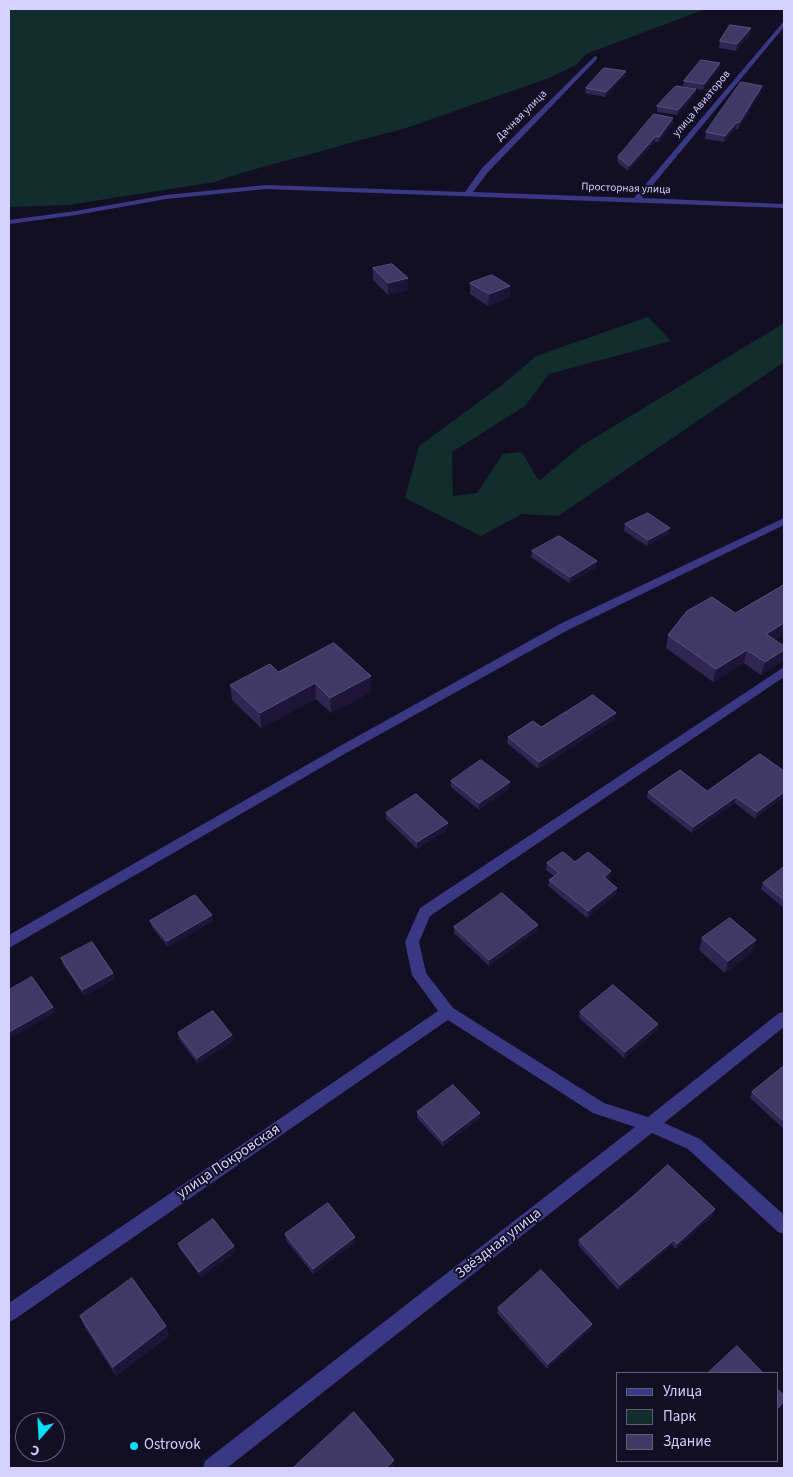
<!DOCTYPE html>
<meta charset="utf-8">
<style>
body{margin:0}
#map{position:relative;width:793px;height:1477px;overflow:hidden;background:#120e24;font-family:"Source Sans 3",sans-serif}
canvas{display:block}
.frame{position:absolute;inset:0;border:10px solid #d6d0ff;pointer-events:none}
.legend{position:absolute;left:616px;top:1372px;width:162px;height:90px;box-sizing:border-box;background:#120e24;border:1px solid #605c7c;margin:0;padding:6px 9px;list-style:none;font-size:15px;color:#d6d0ff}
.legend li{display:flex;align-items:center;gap:10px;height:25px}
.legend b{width:25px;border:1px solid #605c7c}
.north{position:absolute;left:15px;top:1412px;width:50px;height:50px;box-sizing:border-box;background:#120e24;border:1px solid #605c7c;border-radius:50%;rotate:199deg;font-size:14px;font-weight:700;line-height:20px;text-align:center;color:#d6d0ff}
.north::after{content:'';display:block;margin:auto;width:18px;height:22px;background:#00e2fb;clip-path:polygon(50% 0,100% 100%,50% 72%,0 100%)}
</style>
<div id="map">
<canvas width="793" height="1477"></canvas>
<div class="frame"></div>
<ul class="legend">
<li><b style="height:6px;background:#3b3883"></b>Улица</li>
<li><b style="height:14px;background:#112e2d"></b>Парк</li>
<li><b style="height:14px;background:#413965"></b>Здание</li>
</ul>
<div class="north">С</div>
</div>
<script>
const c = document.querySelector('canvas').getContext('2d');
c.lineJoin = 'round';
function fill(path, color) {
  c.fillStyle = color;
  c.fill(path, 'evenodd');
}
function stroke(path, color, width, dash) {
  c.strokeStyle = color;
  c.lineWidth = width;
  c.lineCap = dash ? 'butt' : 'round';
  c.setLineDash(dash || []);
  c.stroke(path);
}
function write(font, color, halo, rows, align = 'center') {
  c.font = font + ' "Source Sans 3",sans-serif';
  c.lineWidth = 4;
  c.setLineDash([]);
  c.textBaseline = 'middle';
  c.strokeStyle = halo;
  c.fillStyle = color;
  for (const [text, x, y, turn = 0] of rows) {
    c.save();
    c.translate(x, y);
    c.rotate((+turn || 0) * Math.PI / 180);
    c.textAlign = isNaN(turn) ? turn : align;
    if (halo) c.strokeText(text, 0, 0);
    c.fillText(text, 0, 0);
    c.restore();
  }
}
fill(new Path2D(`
 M9,9H706L586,54L576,65L549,78L409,127L241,173L215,182L68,205L9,207Z
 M648,317L671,341L549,374L525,406L452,452L453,496L477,493L503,454L522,452L539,481L581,446L784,323V362L558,516L522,514L481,536L405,498L419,446L502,385L536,356Z`), '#112e2d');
fill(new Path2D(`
 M784,21V27L642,198L784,204V208L266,189L166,199L76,215L9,224V220L76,211L166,195L266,185L465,192L482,168L595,56L597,57V59L488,172L473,192L634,198Z
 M784,518V525L568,630L348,752L9,948V935L340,746L560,624Z
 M784,667V677L430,916L419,942L426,973L453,1008L604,1103L648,1117L779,1013L784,1012V1027L664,1123L700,1139L784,1215V1234L778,1232L688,1149L652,1133L227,1468H203L205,1461L635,1127L593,1113L448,1020L15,1319L9,1322V1303L438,1011L412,975L405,942L420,908Z`), '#3b3883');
fill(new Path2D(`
 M750,35L736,51L719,48L720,41Z
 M720,63L719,68L703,90L683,86L684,81Z
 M626,71L625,76L605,97L585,93L586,88Z
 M762,86L761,92L738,129H736L724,142L705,139L706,132Z
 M696,89L695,95L677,115L657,112V106Z
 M673,124L658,142H655L628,171L617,162L618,157Z
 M373,268L408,278V290L388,295L373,280Z
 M470,283L510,297L488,306L470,294Z
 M625,524L669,534L647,546L624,531Z
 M532,551L596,568L569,583L531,557Z
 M784,585V634L774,640L784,646V657L783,661L761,675L744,663L713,682L666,648L668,635L735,613Z
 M278,672L371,676V692L331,713L316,699L261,728L232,700L230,685Z
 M615,719L538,769L507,743L508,737L541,727Z
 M784,771L755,819L735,803L692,833L647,798L648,792L707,791Z
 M451,781L510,782L509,789L479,810L451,787Z
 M386,813L448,823L447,830L417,849L386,819Z
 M575,862L610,877L607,880L617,888L616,894L587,918L548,886L549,880L554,876L546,870L547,863Z
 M784,867V908L761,889L763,883Z
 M150,921H213L168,947L152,927Z
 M454,927L537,931L489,966L454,933Z
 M702,938L756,940L752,952L725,973L699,950Z
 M61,958L115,979L84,996L63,964Z
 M580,1012L658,1024L657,1030L624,1058L579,1018Z
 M178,1033L232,1035L233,1041L198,1064L179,1039Z
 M784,1066V1129L750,1098L752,1092Z
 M417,1112L480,1118L443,1146L417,1118Z
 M715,1209L713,1215L676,1249L672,1245L618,1290L578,1245L579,1240Z
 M285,1234L355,1237V1242L313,1274L286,1240Z
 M178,1244L234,1246L235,1252L201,1277L180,1249Z
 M498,1308L592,1324L591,1329L547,1369L497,1313Z
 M80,1316L166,1326L169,1336L116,1376L84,1326Z`), '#2f2752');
fill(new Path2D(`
 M751,28L750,35L736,51L737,44Z
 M720,63L719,68L703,90L704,84Z
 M626,71L625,76L605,97L606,92Z
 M762,86L761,92L738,129L739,123Z
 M696,89L695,95L677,115L678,110Z
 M673,118V124L658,142L659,137Z
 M737,122L736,129L724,142L725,136Z
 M656,136L655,142L628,171L629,166Z
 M408,278V290L388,295V283Z
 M510,286V297L488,306L489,294Z
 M670,528L669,534L647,546L648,540Z
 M597,561L596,568L569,583L570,577Z
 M784,623V634L762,647L766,634Z
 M747,650L744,663L713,682L716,669Z
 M784,650V657L783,661L761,675L765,662Z
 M371,676V692L331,713L330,698Z
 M315,683L316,699L261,728L260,713Z
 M616,713L615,719L538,769L539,762Z
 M510,782L509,789L479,810V803Z
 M784,792V797L755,819L757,812Z
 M736,797L735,803L692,833L693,827Z
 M448,823L447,830L417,849V842Z
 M611,871L610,877L603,883L604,877Z
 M617,888L616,894L587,918L588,911Z
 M212,915L213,921L168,947L167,941Z
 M538,925L537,931L489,966V960Z
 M756,940L752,952L725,973L728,961Z
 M113,973L115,979L84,996L82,990Z
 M53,1007L55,1013L9,1039V1032Z
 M658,1024L657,1030L624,1058L625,1052Z
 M232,1035L233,1041L198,1064L197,1058Z
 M480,1113V1118L443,1146V1141Z
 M715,1209L713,1215L676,1249L677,1244Z
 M355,1237V1242L313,1274V1269Z
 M674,1240L672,1245L618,1290L620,1285Z
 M234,1246L235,1252L201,1277L199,1272Z
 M592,1324L591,1329L547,1369L548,1364Z
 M166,1326L169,1336L116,1376L113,1367Z
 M784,1401V1404L777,1411V1409Z
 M394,1460V1466L392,1468H386Z`), '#1c1538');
const building = new Path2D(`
 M730,25L751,28L737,44L720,41Z
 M701,60L720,63L704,84L684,81Z
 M604,68L626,71L606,92L586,88Z
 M741,82L762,86L739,123L737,122L725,136L706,132Z
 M676,86L696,89L678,110L657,106Z
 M654,114L673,118L659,137L656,136L629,166L618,157Z
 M392,264L408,278L388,283L373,268Z
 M492,275L510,286L489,294L470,283Z
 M648,513L670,528L648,540L625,524Z
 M559,536L597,561L570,577L532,551Z
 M784,585V623L766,634L784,646V650L765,662L747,650L716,669L668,635L687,611L712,597L735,613Z
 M334,643L371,676L330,698L315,683L260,713L230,685L270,664L278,672Z
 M593,695L616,713L539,762L508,737L533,721L541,727Z
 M760,754L784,771V792L757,812L736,797L693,827L648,792L680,770L707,791Z
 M481,760L510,782L479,803L451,781Z
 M416,794L448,823L417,842L386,813Z
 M563,852L575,862L588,852L611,871L604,877L617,888L588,911L549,880L559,873L547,863Z
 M784,867V900L763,883Z
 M502,893L538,925L489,960L454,927Z
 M195,895L212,915L167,941L150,921Z
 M730,918L756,940L728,961L702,938Z
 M92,942L113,973L82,990L61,958Z
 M32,977L53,1007L9,1032V990Z
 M613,985L658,1024L625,1052L580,1012Z
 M213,1011L232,1035L197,1058L178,1033Z
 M784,1066V1121L752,1092Z
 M453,1085L480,1113L443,1141L417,1112Z
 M668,1165L715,1209L677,1244L674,1240L620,1285L579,1240L631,1198Z
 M328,1203L355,1237L313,1269L285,1234Z
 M213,1219L234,1246L199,1272L178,1244Z
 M541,1270L592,1324L548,1364L498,1308Z
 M132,1278L166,1326L113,1367L80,1316Z
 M737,1346L763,1373H708Z
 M777,1388L784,1396V1401L777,1409Z
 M354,1412L394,1460L386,1468H293Z`);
fill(building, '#413965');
stroke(building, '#58517d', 1);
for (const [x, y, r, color] of [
 [134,1446,5,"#00e2fb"]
]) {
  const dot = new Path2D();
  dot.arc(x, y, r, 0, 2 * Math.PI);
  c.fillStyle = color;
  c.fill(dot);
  stroke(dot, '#120e24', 2);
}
write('11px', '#d6d0ff', '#120e24', [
 ["улица Авиаторов",702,104,-50],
 ["Дачная улица",522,116,-45],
 ["Просторная улица",626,189,2]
]);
write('15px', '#d6d0ff', '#120e24', [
 ["улица Покровская",229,1162,-34],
 ["Звёздная улица",499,1244,-38]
]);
write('15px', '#d6d0ff', '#120e24', [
 ["Ostrovok",144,1446]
], 'left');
</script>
